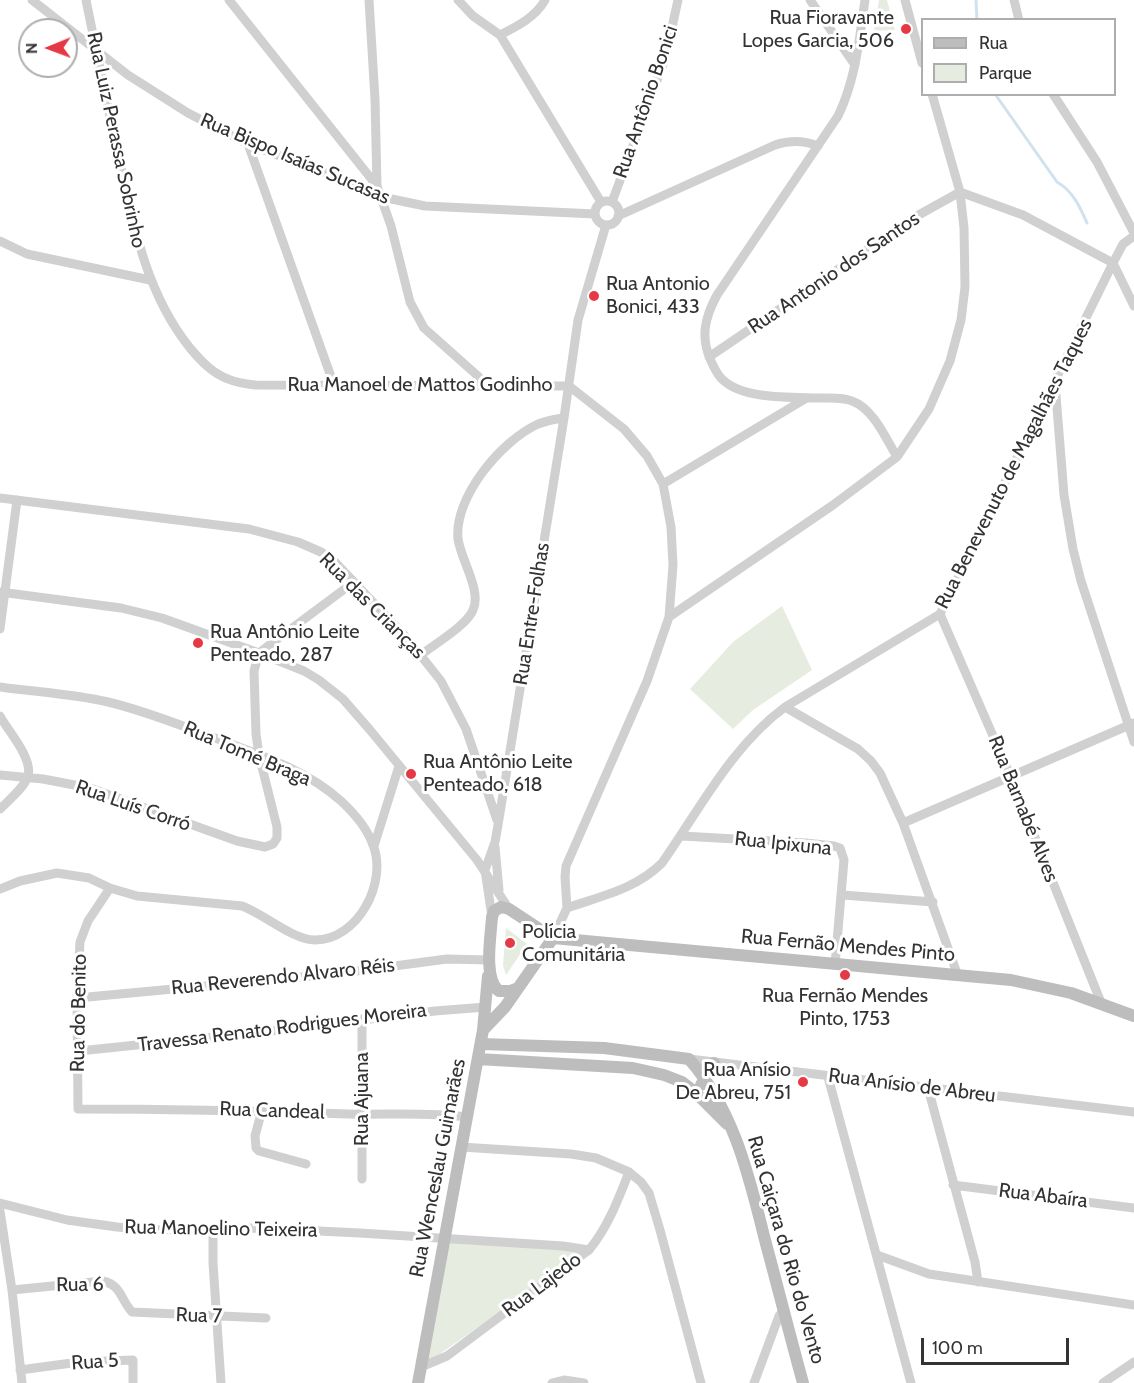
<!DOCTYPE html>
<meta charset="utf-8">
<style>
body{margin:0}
#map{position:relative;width:1134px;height:1383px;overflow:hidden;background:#fff;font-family:Cabin,sans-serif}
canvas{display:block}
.legend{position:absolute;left:921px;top:18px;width:195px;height:78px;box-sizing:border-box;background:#fff;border:2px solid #adadad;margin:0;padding:8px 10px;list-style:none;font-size:18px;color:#333}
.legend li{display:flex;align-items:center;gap:12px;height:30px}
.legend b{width:30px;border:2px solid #adadad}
.north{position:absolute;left:18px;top:18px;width:60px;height:60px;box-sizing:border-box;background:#fff;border:2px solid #adadad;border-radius:50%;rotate:269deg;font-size:16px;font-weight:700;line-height:24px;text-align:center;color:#333}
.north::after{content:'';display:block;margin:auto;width:21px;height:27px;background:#e63946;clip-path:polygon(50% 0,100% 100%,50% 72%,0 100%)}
.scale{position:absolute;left:921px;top:1338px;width:148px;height:27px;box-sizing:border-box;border:3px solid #333;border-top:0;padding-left:8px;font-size:18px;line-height:21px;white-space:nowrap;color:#333;-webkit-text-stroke:4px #fff;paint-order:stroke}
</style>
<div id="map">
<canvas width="1134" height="1383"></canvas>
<ul class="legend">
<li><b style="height:8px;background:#bdbdbd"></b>Rua</li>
<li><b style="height:16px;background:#e6ecdf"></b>Parque</li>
</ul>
<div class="north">N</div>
<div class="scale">100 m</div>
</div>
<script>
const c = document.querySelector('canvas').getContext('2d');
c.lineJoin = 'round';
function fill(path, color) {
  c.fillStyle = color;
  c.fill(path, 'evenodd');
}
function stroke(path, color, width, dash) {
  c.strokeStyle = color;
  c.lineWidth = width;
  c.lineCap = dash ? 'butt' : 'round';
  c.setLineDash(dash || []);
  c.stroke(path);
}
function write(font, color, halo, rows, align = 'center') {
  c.font = font + ' Cabin,sans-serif';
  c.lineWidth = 6;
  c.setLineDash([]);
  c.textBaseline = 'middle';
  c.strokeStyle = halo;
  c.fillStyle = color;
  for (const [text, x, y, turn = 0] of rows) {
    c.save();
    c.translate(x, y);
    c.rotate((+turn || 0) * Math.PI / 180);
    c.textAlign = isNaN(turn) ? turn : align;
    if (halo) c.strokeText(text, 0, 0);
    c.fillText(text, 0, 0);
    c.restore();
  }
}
fill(new Path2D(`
 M879,0H887L895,30L874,31Z
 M782,606L812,670L753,710L733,729L690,689L733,642Z
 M506,928L527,944L506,975L503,965Z
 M444,1239L589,1250L421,1367Z`), '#e6ecdf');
stroke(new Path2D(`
 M976,0L977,20
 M995,94L1057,182C1073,191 1080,207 1087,223`), '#cfe2ee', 3);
stroke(new Path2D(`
 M32,0L128,75L188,113L248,144L350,182L382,197L425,206L595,214
 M86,0C96,49 106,99 117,148C132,218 144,291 190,348C201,361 212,373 228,379C237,383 246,384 255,385L569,386L624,429L647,456L663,484L671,527L673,565L669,617L647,681L566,866L565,877L567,908L553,938
 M229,0L377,186
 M369,0L375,99L377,186L391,226L410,302L424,328L488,385
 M458,0L473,16L500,35L601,202
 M810,0L855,65
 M865,0C859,40 856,79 838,116L717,295C705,317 700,337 711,361C714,367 717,375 723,380C744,400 793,397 820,398C831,398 843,397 852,401C874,409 886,439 897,457
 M905,0L922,63
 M1014,0L1019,20
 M500,35C516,27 536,17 545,0
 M1053,94L1097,162L1134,233
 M248,144L334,385
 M960,192L1023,215L1113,263L1134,306
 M595 213a12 12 0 1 1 24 0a12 12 0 1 1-24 0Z
 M612,202L665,59L678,0
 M618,216L775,145C790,140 803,140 818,146
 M0,241L27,254L150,280
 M709,357L915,217L960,192
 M1055,383L1064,495L1073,549L1081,581L1134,742
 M663,484L805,399
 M0,498L249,529L298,542L321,552L336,563L406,637L441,681L466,729L497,820
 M0,592L121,608L162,618L259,653L304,671L319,680L343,699L370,730L477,860L509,909
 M940,614L1010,775L1102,1005
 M669,617L833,505L897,457L929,409L950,361L961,320L965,287L964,228L960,192L932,94
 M0,629L17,500
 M422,654C435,644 467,625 473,610C482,591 461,560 458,539C454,497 501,441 538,424C546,421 556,419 564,418
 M0,687C36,692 73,694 108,702C142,710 175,723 207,735C252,752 305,768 341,801C354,813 367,828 373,845C388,882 358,940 315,940C293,940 264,914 242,906L137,896L110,888L89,878L57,873L20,881L0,889
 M785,707L858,749L871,761L880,773L903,823L958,976
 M0,716C8,731 33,758 28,776C24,788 9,800 0,809
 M0,775L43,779L90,788L237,841L265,847L273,844L277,838V827L259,755L256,734L254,671L259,653L268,646L354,582
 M903,823L1134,723
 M682,836L806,843L834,846L840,848L844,860L835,965
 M374,846L399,766
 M495,847L499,890
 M110,888L88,921L80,942L77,998L78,1109C168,1109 258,1111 348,1114C387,1115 427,1112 466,1117
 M843,895L933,902
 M567,908C601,896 636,889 662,863C700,809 731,747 785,707L940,614L1113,263L1123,244L1134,236
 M492,917L485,870L495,842L498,825L564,418L578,320L606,225
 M77,998L334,974L447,959L489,960
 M362,1019V1179
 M79,1051L281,1030L435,1011L486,1007
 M689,1059L1134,1112
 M828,1077L911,1383
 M928,1088L975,1262L978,1282
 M262,1110L255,1136L256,1148L259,1151L306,1164
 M461,1147L571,1154L596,1158L629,1172L641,1182L649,1193L660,1230L701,1383
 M953,1185L1134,1208
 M0,1203L67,1220L117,1227L149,1230L256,1228L360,1233L563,1246L589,1250
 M0,1211L12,1290L22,1383
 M213,1228V1263L221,1383
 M877,1255L929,1274L1134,1305
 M12,1290L103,1281C121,1285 121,1300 132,1312L266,1318
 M421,1367L447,1356L589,1250C608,1227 618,1200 629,1172
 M20,1370L79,1362L133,1360V1383
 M552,1383L564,1380L584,1383
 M754,1383L779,1316L784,1310
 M1103,1383L1134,1362`), '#d0d0d0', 9);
stroke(new Path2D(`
 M518,988L510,991H499C483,979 491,935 492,917L494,911L501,907L509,909L553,938L1011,980L1071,993L1134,1016
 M483,1030L505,1007L553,938
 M481,1044L604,1048L689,1059C734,1110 749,1176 765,1240C778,1288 790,1336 803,1383
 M478,1059L633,1068L664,1075L682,1082L695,1092L727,1124
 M701,1085L714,1063
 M418,1383L483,1030L488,976`), '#bdbdbd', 12);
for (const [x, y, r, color] of [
 [906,29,6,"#e63946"],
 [594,296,6,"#e63946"],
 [198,643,6,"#e63946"],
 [411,774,6,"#e63946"],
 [510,943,6,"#e63946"],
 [845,975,6,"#e63946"],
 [803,1082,6,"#e63946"]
]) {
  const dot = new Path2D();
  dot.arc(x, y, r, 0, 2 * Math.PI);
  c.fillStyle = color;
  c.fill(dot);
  stroke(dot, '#fff', 2);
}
write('20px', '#333', '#fff', [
 ["Rua Fioravante",894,18,"right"],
 ["Lopes Garcia, 506",894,41,"right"],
 ["Rua Antonio",606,284],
 ["Bonici, 433",606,307],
 ["Rua Antônio Leite",210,632],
 ["Penteado, 287",210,655],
 ["Rua Antônio Leite",423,762],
 ["Penteado, 618",423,785],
 ["Polícia",522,932],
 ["Comunitária",522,955],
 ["Rua Fernão Mendes",845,996,"center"],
 ["Pinto, 1753",845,1019,"center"],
 ["Rua Anísio",791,1070,"right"],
 ["De Abreu, 751",791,1093,"right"]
], 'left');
write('20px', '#333', '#fff', [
 ["Rua Antônio Bonici",646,102,-71],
 ["Rua Luiz Perassa Sobrinho",116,140,78],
 ["Rua Bispo Isaías Sucasas",295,159,23],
 ["Rua Antonio dos Santos",834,273,-34],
 ["Rua Manoel de Mattos Godinho",420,385],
 ["Rua Benevenuto de Magalhães Taques",1014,464,-63],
 ["Rua das Crianças",372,606,45],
 ["Rua Entre-Folhas",532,614,-81],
 ["Rua Tomé Braga",247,754,23],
 ["Rua Luís Corró",133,806,19],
 ["Rua Barnabé Alves",1023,809,68],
 ["Rua Ipixuna",783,844,6],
 ["Rua Fernão Mendes Pinto",848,946,5],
 ["Rua Reverendo Alvaro Réis",283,977,-6],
 ["Rua do Benito",79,1013,-89],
 ["Travessa Renato Rodrigues Moreira",282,1028,-7],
 ["Rua Anísio de Abreu",912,1086,7],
 ["Rua Ajuana",362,1099,-90],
 ["Rua Candeal",272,1111,2],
 ["Rua Wenceslau Guimarães",438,1168,-79],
 ["Rua Abaíra",1043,1196,7],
 ["Rua Manoelino Teixeira",221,1229,1],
 ["Rua Caiçara do Rio do Vento",786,1250,74],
 ["Rua 6",80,1285,-1],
 ["Rua Lajedo",542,1285,-37],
 ["Rua 7",199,1316,2],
 ["Rua 5",95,1362,-4]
]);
</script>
